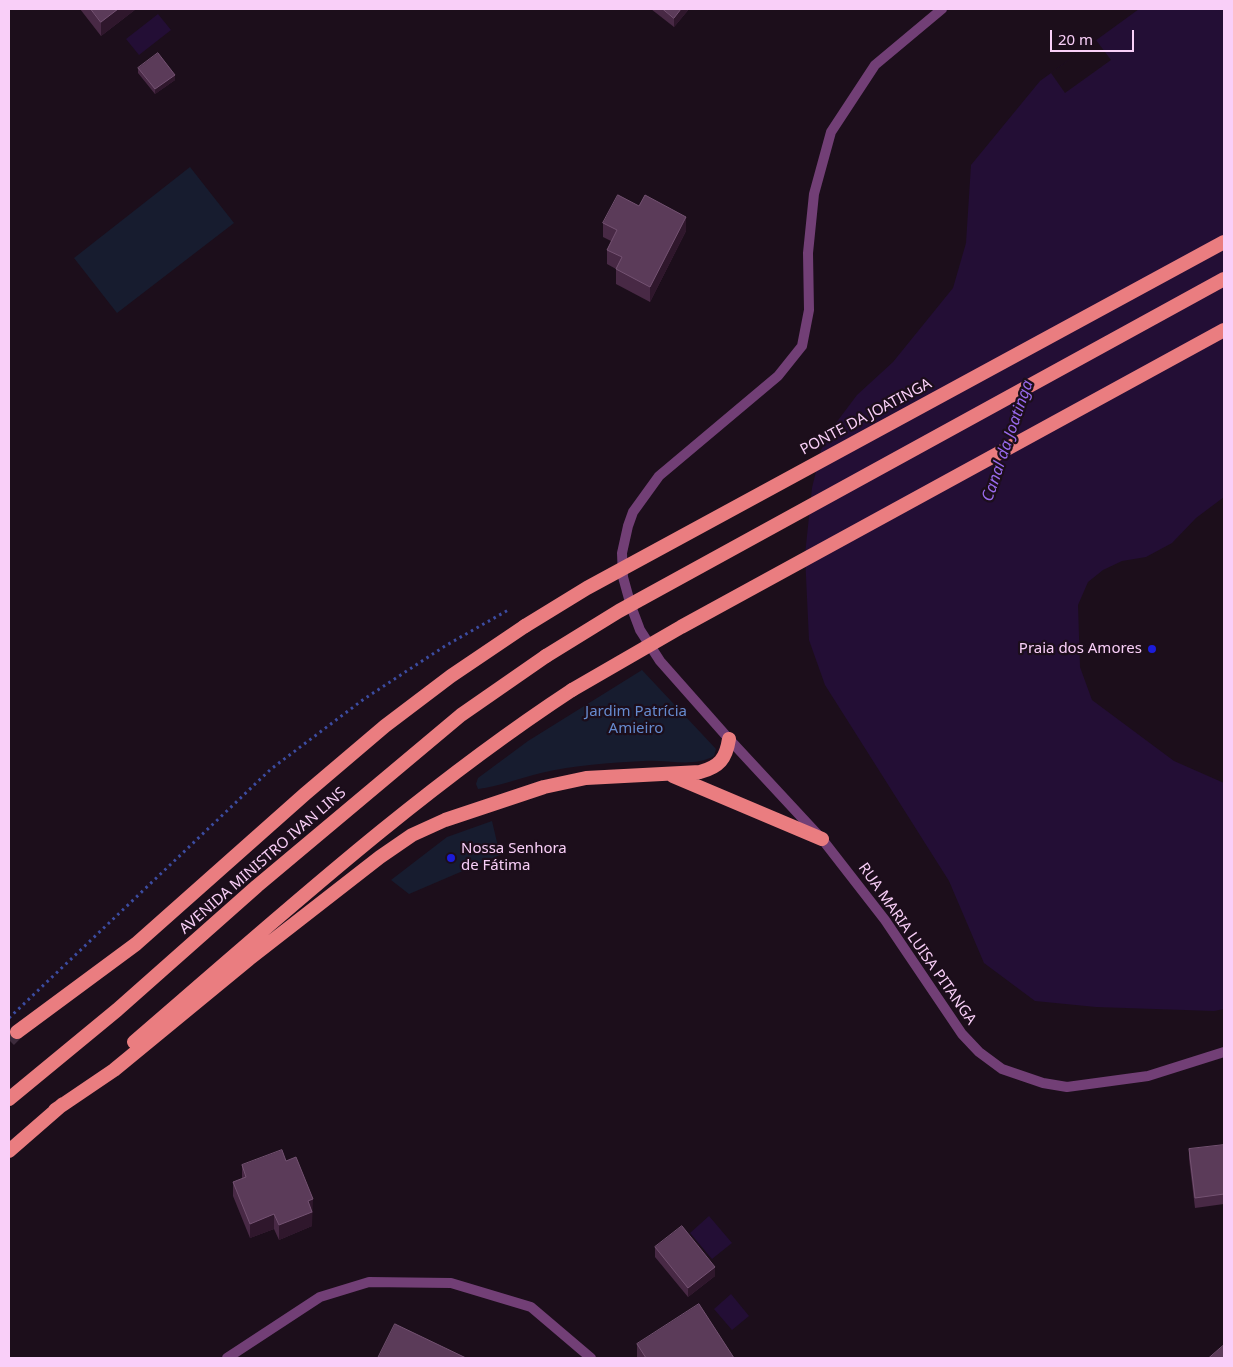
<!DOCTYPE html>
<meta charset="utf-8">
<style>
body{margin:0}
#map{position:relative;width:1233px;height:1367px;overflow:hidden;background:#1c0e1b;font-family:"Noto Sans",sans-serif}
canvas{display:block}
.frame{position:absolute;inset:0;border:10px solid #f9cff8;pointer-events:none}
.scale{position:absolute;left:1050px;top:30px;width:84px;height:22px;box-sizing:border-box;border:2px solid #f9cff8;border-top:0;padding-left:6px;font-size:15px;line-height:18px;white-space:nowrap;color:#f9cff8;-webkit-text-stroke:4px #1c0e1b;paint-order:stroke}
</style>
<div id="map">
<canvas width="1233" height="1367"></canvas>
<div class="frame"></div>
<div class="scale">20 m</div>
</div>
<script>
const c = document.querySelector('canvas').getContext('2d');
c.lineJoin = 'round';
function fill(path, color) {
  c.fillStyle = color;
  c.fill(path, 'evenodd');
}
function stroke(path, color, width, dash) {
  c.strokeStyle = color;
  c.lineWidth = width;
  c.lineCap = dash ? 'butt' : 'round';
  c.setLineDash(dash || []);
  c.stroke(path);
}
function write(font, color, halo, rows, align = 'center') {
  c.font = font + ' "Noto Sans",sans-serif';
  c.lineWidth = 4.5;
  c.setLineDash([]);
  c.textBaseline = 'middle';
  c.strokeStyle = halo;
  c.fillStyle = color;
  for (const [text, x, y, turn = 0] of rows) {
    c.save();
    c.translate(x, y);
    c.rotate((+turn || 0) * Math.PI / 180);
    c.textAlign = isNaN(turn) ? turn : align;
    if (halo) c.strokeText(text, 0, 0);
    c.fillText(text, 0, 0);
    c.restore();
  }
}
fill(new Path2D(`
 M190,167L234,223L117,313L74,258Z
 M642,670L716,749L714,756C693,768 667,759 643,761C610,763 574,765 541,773C520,778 500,786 478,789L476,784L478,778L528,741Z
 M492,821L500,855L409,894L391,880L447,837Z`), '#171c2f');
fill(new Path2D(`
 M1139,9H1224V497L1196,518L1172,543L1146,557L1122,561L1103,570L1088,582L1078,605L1080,667L1092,700L1174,761L1224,783V1009L1214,1011L1096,1007L1035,1001L984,963L949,881L825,685L809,640L805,555L812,488L821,450L836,423L857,395L893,362L953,288L966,243L971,165L1040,81Z
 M158,14L171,30L139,55L126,39Z
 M709,1216L732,1243L712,1259L690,1233Z
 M731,1294L749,1316L732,1330L714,1309Z`), '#230e35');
fill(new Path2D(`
 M1096,40L1111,60L1065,93L1051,73Z`), '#1c0e1b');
stroke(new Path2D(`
 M9,1040L17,1032`), '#3d2b3c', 14, [14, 7]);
stroke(new Path2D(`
 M819,836L729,739L660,661L640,630L631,606L623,577L622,553L628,526L633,512L659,476L778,376L802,346L809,310L808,253L814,194L831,132L875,65L942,9
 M227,1358L320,1297L369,1282L451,1283L531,1307L591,1358`), '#723f76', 10);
stroke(new Path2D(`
 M822,839L885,920L962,1034L979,1052L1002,1069L1043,1083L1067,1087L1148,1076L1224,1052`), '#723f76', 10);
stroke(new Path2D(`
 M673,776L822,839
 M17,1032L136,944L305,794L385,726L451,676L525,626
 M134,1042C276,920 415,793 572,690
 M9,1099L117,1010L257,886L461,715L546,656
 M55,1110L114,1070L249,959L380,857L412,835L445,820L544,787L586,778L700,772C719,767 726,759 729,739
 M9,1151L63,1104`), '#ea7d80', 14);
stroke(new Path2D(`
 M9,1018L271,769L364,699L445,646L510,609`), '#3c4ca1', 3, [2.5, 4]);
stroke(new Path2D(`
 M525,626L587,588L1224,242
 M546,656L619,611L1224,279
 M572,690L681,627L1224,330`), '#ea7d80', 14);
fill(new Path2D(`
 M80,9H136L101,36Z
 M651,9H689L674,27Z
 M138,68L175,80L155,94L138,73Z
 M603,223L686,231L650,302L616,284V269L607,264V250L611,241L603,237Z
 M1224,1145V1204L1195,1208L1189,1159V1149Z
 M286,1161L313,1213H312V1226L279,1240L274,1229L250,1238L233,1196V1182L242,1179V1165Z
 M655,1247L715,1276L688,1297L655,1257Z
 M637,1344L734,1358H637Z`), '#482945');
fill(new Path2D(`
 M118,9H136L101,36V22Z
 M681,9H689L674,27V18Z
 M175,75V80L155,94V89Z
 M686,217V231L650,302V287Z
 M313,1199L312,1226L279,1240V1225L308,1201Z
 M274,1214V1229L250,1238V1224Z
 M715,1267V1276L688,1297V1288Z`), '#2f172c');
const building = new Path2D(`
 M91,9H118L101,22Z
 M663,9H681L674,18Z
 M158,53L175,75L155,89L138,68Z
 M618,195L639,206L645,195L686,217L650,287L616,269L622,257L607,250L617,230L603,223Z
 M1224,1145V1194L1195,1198L1189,1149Z
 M282,1150L286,1161L296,1157L313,1199L308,1201L312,1212L279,1225L274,1214L250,1224L233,1182L246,1177L242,1165Z
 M682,1226L715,1267L688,1288L655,1247Z
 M699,1304L734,1358H646L637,1344Z
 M395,1324L466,1358H378Z
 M1224,1345V1358H1209Z`);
fill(building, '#5b3b59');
stroke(building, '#745272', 1);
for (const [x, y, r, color] of [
 [1152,649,5,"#1c1cd9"],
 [451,858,5,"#1c1cd9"]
]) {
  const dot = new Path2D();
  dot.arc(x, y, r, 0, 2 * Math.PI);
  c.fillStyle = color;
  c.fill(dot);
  stroke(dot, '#1c0e1b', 2);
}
write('15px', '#f9cff8', '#1c0e1b', [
 ["PONTE DA JOATINGA",866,417,-28],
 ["AVENIDA MINISTRO IVAN LINS",263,861,-41],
 ["RUA MARIA LUISA PITANGA",917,944,55]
]);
write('15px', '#f9cff8', '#1c0e1b', [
 ["Praia dos Amores",1142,649],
 ["Nossa Senhora",461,849,"left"],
 ["de Fátima",461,866,"left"]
], 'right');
write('15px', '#668bcf', '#1c0e1b', [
 ["Jardim Patrícia",636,712],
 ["Amieiro",636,729]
]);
write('italic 16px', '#996aec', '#1c0e1b', [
 ["Canal da Joatinga",1008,441,-71]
]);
</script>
